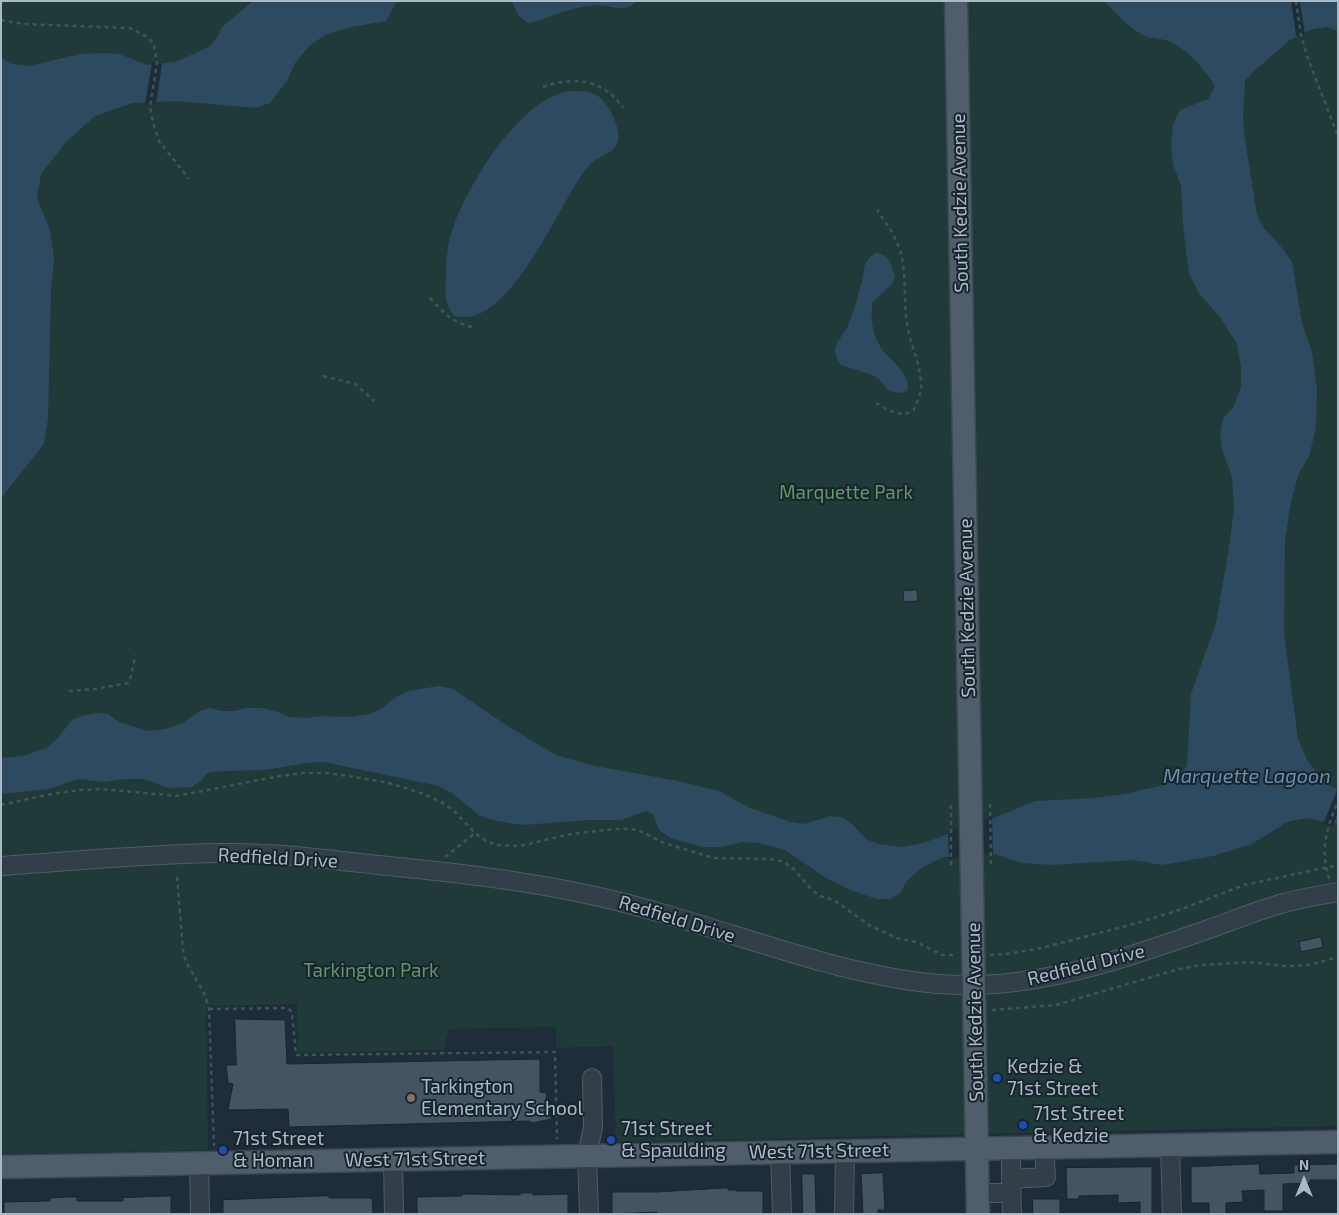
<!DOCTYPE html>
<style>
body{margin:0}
#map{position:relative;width:1339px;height:1215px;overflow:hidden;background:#1e2d39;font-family:"Exo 2",sans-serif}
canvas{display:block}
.frame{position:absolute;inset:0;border:2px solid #acbac6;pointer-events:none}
.north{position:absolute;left:1279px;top:1155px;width:50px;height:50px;-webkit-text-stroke:4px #17242d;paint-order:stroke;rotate:0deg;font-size:14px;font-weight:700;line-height:20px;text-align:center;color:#acbac6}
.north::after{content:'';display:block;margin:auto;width:18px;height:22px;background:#acbac6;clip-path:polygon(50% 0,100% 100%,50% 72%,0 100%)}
</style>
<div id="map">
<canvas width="1339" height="1215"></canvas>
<div class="frame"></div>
<div class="north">N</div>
</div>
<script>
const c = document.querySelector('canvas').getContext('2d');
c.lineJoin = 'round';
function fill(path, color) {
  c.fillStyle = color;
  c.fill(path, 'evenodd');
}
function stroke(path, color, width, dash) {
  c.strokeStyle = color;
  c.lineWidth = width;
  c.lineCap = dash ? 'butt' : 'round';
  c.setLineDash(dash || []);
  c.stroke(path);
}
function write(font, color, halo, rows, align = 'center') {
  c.font = font + ' "Exo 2",sans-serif';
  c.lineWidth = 4;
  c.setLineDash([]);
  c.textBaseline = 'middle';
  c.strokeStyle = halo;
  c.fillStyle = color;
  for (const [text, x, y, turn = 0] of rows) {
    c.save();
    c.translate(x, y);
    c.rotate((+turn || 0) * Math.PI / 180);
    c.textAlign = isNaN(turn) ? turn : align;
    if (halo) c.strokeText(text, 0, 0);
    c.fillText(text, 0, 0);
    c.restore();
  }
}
fill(new Path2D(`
 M1,1H1338V1126L616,1142L613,1046L556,1048V1027L449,1029L443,1050L298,1053L297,1004L206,1006L208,1150L1,1154Z`), '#203a39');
fill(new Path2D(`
 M253,1H397L386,21L352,27L325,35L309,46L295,63L287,81L270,103L255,108L177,101L133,103L95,116L66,142L41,174L37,198L50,230L54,259L51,291L48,419L44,444L1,498V58L12,64L30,66L80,54L102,53L119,54L147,65L175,62L209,47L217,38L222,27Z
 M512,1H637C622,15 612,4 596,5C582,7 568,9 554,15C545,18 538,22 528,23L518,15Z
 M1104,1H1338V31L1327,27L1310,30L1290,40L1254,71L1245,81L1243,114L1244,133L1257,215L1263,227L1282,248L1292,262L1302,323L1312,352L1317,389L1316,428L1309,456L1299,473L1291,501L1285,540L1284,633L1298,739L1308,762L1331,787L1338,789V824L1306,818L1287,822L1252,844L1213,856L1162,865L1134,860L1051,865L1021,863L986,851L941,858L921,868L907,881L900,893L891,899H877L853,891L826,878L785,850L758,843L742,842L722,847H703L670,838L659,830L653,814L646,811L621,820H589L523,825L497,821L480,816L452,793L439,786L324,762C302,762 283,768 262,770C244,771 226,770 207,773L203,779L192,787L169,788L144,779H124L104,782L78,779L49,789L1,794V758L23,756L46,748L57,739L72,720L81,716L98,713L108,714L119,722L148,731L166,729L184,722L200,711L210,708L221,711H235L246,708H262L275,711L290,717L306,718L321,716L351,717L370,714L382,708L396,697L408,691L439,686L453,689L509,727L556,755L595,766L673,780L719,791L750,808L791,822L804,824L831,816L841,817L853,825L866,839L878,844L902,847L923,843L994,818L1035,801L1094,798L1125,794L1160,786L1177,778L1187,766L1191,694L1216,623L1228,554L1234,510L1232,477L1222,449L1220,434L1223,419L1234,406L1241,386V368L1237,344L1220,317L1200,295L1189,274L1183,226L1181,185L1173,165L1171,144L1173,124L1180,110L1208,99L1215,86C1204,68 1187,49 1168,41C1161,38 1152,39 1145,36C1129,29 1116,13 1104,1Z
 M570,91C578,91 589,90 596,95C608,101 621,128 618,141C615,153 601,155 593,162C589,165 585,170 583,173C558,207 508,331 455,316C444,305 445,291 446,277C446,260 447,244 453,228C468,184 521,97 570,91Z
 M876,253C889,254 892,266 895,277L891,285L873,302C869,322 874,343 889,357C899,368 908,373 908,389L905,392L898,393L889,391L878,378L869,374L841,365L837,359L835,350L837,343L847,328L854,310L862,281L865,264L870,257Z`), '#2e4a60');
fill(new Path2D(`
 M1291,1H1300L1305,35L1296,36Z
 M152,62L162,64L156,104L145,105Z
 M1338,788V813L1333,826L1323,824Z
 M992,816L993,856L986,854L949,859L948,832Z`), '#1e2d39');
const building = new Path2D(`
 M917,590L918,601L904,602L903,591Z
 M1321,937L1323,947L1301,952L1299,942Z
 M235,1019L285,1020L287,1064L540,1059V1092L547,1093L546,1100L547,1110L552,1119L532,1123L529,1121L289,1127L288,1109L228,1110L233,1084L228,1083L226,1065H236Z
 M1259,1164L1260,1174L1294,1173V1165L1338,1164V1180H1310V1183L1283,1184V1211H1264V1190L1242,1191L1243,1202L1226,1203V1214H1209V1203H1191V1167Z
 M1152,1167V1214H1140V1202L1118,1203V1195L1079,1196V1199H1067L1066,1168Z
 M883,1173L885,1210H878V1214H863L861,1174Z
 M802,1174H815L816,1214H803Z
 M728,1188V1190H736V1191H763V1214H657V1212L612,1214V1193L614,1192H656Z
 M520,1193H533V1195L568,1194V1214H417V1197L462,1196V1194L520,1195Z
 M171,1196V1214H4V1202L50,1201V1198L67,1197H77V1201H123V1198Z
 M329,1196V1198H372L373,1214H223V1200Z
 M1033,1199H1060V1214H1033Z`);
fill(building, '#435563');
stroke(building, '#192630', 1);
const minor = new Path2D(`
 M1,866C74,861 147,854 220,853C273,852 326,859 378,865C450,872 523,880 595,896C677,914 757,945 838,966C883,977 927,986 974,985C1053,984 1132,956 1206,930C1232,921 1258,910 1284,903C1302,898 1320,895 1338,892
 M1170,1146L1172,1214
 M1011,1149V1179L1046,1177L1044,1148
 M780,1152L782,1214
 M393,1160L394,1214
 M199,1163L200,1214
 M1011,1179L1012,1214
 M978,1193H1012
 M589,1214L587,1156L593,1127L592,1078
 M844,1214L845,1151`);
const major = new Path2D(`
 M956,1L978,1214
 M1,1167L1338,1142`);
stroke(minor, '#4f5d67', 20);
stroke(major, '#3b4853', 25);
stroke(new Path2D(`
 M1296,1L1301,35L1308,59L1338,136
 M689,2L690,1
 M1,20L23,24L130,28L148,37L154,45L157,63L150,107L154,126L159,141L189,179
 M543,87C574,76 604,79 623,108
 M430,298C444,313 451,322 472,327
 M323,376L355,384L374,401
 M876,403C888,410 900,418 913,411C918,401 922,392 921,382C920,365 913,350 909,334C902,306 908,277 900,250C895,235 886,223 877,210
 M69,691L95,689L128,683C133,675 132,664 136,655
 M990,804L991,864
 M1,805L51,794L81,790L101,789L177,796L280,776L303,773H327L355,777L389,783L421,793L441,802L453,810L475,833L486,841L496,845L520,846L571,834L614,829H629L638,830L664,843L714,858L770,859L781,861L792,867L812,890L820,896L834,900L869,925L896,938L916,942L942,955H954
 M951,805V865
 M445,857L475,833
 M177,877L183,950L186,962L204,993L209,1009L214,1146
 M1329,879C1320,848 1326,830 1338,801
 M990,955L1006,954L1042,948L1137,923L1182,909L1244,885L1338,865
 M209,1009L288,1008L292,1012L296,1055L555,1052L557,1139
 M992,1010L1056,1005L1179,969L1202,965L1249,962L1283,966H1297L1313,964L1338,957`), '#3d5656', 2.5, [4, 4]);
stroke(minor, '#323f49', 18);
stroke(major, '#4f5e6a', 22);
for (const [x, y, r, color] of [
 [997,1078,5,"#1a4fb4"],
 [411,1098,5,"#8d6e63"],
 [1023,1125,5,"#1a4fb4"],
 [611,1140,5,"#1a4fb4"],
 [223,1150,5,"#1a4fb4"]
]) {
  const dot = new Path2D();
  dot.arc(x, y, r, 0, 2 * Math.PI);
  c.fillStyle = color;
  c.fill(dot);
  stroke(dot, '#17242d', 2);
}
write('19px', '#acbac6', '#17242d', [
 ["South Kedzie Avenue",960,203,-91],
 ["South Kedzie Avenue",967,608,-91],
 ["Redfield Drive",278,858,3],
 ["Redfield Drive",677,919,17],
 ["Redfield Drive",1086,965,-14],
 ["South Kedzie Avenue",975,1012,-91],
 ["West 71st Street",819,1151,-1],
 ["West 71st Street",415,1159,-1]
]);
write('19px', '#619866', '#17242d', [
 ["Marquette Park",846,493],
 ["Tarkington Park",371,971]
]);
write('19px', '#acbac6', '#17242d', [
 ["Kedzie &",1007,1067],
 ["71st Street",1007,1089],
 ["Tarkington",421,1087],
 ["Elementary School",421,1109],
 ["71st Street",1033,1114],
 ["& Kedzie",1033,1136],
 ["71st Street",621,1129],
 ["& Spaulding",621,1151],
 ["71st Street",233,1139],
 ["& Homan",233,1161]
], 'left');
write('italic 20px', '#6990ad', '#17242d', [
 ["Marquette Lagoon",1247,776]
]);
</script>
